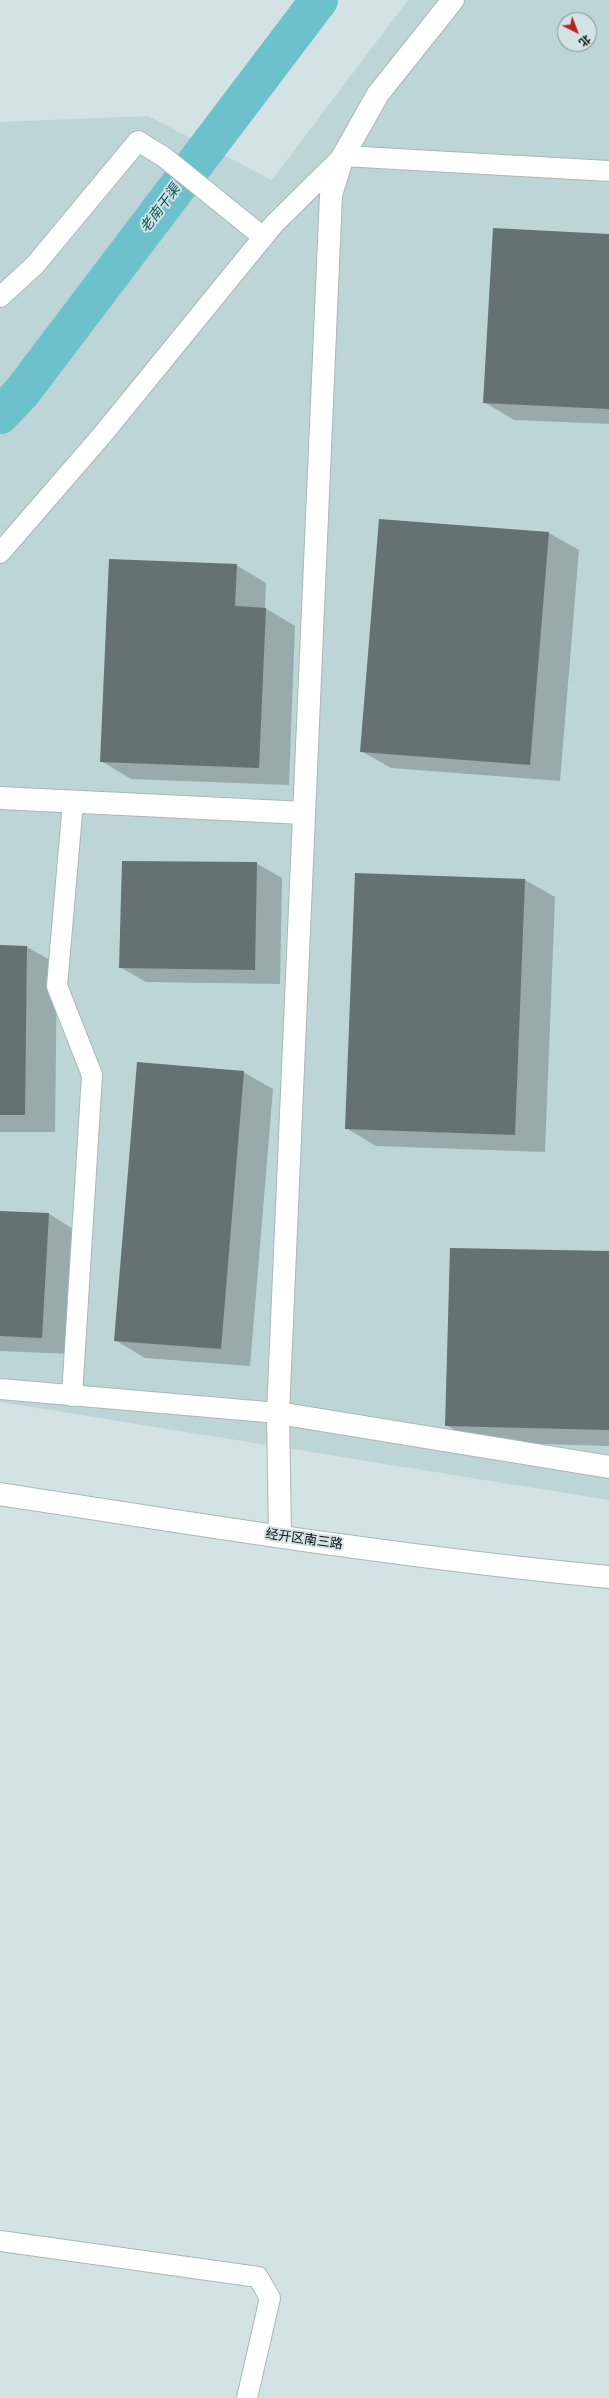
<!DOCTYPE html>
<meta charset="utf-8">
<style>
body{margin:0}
#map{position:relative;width:609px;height:2398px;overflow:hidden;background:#d3e2e4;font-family:"Nunito Sans","Noto Sans SC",sans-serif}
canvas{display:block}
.north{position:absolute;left:557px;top:12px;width:40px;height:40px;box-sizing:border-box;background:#d3e2e4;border:1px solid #838e90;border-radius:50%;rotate:138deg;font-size:11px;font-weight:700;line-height:16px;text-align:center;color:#0b1011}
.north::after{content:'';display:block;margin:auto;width:14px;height:18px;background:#b22226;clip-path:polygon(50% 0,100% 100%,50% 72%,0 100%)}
</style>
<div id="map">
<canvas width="609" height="2398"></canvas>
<div class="north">北</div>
</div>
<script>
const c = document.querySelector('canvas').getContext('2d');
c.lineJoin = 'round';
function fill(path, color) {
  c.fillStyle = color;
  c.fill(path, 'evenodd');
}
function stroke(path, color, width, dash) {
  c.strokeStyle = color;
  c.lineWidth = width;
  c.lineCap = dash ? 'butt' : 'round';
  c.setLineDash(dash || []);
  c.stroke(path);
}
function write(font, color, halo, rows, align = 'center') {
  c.font = font + ' "Nunito Sans","Noto Sans SC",sans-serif';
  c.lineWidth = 4;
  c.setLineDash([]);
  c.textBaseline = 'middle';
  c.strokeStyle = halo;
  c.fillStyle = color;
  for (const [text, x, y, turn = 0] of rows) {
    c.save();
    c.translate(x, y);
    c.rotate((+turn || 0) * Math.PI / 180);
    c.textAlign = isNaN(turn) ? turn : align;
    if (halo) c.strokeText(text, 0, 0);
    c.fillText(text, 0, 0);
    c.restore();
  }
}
fill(new Path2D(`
 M408,0H609V1500L0,1402V122L148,116L272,180ZM565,20H589V44H565Z`), '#bed5d8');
fill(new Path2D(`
 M609,235V424L514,420L484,402Z
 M549,533L579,550L560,781L391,768L361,751Z
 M236,565L266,583L265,608L295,626L289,785L131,779L101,761Z
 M256,863L282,878L280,984L146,982L120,967Z
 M356,874L525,880L555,897L545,1152L376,1146L346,1128Z
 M0,946L27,947L57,964L55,1132H0Z
 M243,1072L273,1089L250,1366L145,1358L115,1340Z
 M0,1212L49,1214L78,1232L72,1354L0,1351Z
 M609,1252V1446L476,1442L446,1425Z`), '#0003');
stroke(new Path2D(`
 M0,415L22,392L319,0`), '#6cc1cc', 38);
fill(new Path2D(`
 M493,228L609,234V409L483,403Z
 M379,519L549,532L530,765L360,752Z
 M109,559L237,564L235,606L266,608L259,768L100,762Z
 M122,861L257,862L255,970L119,968Z
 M355,873L525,879L515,1135L345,1129Z
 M0,945L27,946L25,1115H0Z
 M137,1062L244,1071L221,1349L114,1341Z
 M0,1211L49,1213L42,1338L0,1336Z
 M450,1248L609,1251V1430L445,1426Z`), '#657273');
const service = new Path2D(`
 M0,297L35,265L138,141L164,157L263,237
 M0,553L103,434L274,224L343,156L609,171
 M0,1389L278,1413
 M72,1396L92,1075L57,986L73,802
 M0,2241L258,2277L270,2298L247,2398`);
const minor = new Path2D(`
 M453,0L378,94L343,156L331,195L278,1413L609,1467
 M0,798L304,813
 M278,1413L280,1536`);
const tertiary = new Path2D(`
 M0,1494C202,1525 405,1558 609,1577`);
stroke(service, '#a9b7b9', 22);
stroke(minor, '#a9b7b9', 24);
stroke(tertiary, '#a9b7b9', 24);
stroke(service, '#fff', 20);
stroke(minor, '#fff', 22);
stroke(tertiary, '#fff', 22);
write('13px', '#0b1011', '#d3e2e4', [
 ["经开区南三路",304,1540,8]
]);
write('italic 14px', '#05555c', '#d3e2e4', [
 ["老南干渠",161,209,-53]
]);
</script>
